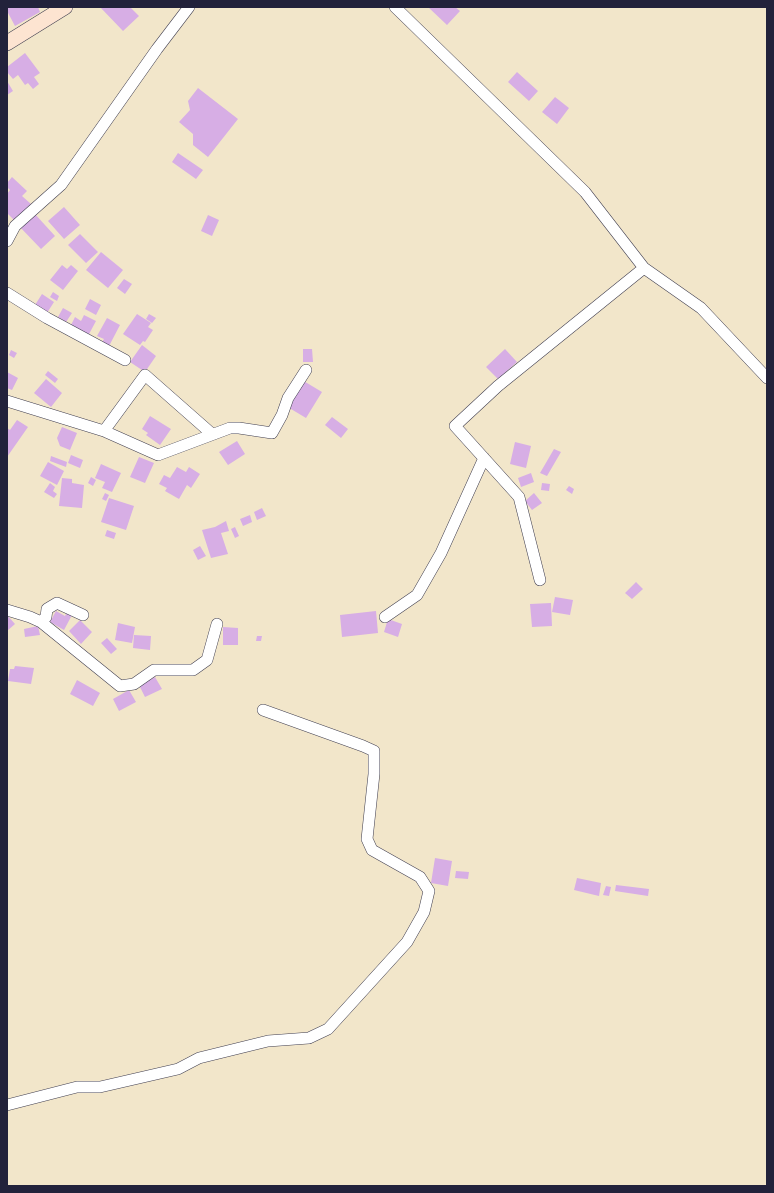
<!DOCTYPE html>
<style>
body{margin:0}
#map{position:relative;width:774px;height:1193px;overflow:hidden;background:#f2e6ca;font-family:"Shantell Sans",sans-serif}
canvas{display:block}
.frame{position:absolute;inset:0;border:8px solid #22223b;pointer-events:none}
</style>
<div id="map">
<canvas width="774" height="1193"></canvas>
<div class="frame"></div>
</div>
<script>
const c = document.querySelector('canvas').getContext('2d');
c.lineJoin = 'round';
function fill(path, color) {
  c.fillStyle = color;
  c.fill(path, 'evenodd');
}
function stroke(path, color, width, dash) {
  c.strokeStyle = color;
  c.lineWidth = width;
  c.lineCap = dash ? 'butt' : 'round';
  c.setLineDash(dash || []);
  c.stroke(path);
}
fill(new Path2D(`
 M9,7H38L40,12L15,26L7,11V8Z
 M100,7H130L139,16L123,31Z
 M428,7H455L460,11L447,25Z
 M25,53L40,73L34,77L39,84L33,89L28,83L25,85L18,75L13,79L7,72V67Z
 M517,72L538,91L529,101L508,82Z
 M7,81L13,91L7,95Z
 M198,88L238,119L208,157L193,145V134L179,122L190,110L188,101Z
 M555,97L569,108L557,124L542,112Z
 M178,153L203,170L196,179L172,162Z
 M12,177L27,191L22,196L31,204L15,221L7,213V194L10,190L7,187V183Z
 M64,207L80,225L64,239L48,221Z
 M34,213L55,236L41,249L19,226Z
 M208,215L219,220L212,236L201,231Z
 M80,234L98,252L86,263L68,245Z
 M101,252L123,270L108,288L86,270Z
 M62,265L67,269L71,265L78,271L63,290L50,280Z
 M124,279L132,284L125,294L117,288Z
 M53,292L59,296L57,301L50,297Z
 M42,294L54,302L47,313L35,305Z
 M90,299L101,305L96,315L85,309Z
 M63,308L72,313L66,322L58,317Z
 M137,314L151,323L148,327L153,330L145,342L143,341L140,345L123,334Z
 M149,314L156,318L152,323L146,319Z
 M84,315L96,321L88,336L70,327L75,317L81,321Z
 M107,318L120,325L108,348L101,344L104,339L97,336Z
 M142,345L156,356L145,372L130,362Z
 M303,349H312L313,362H303Z
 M505,349L517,362L498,379L486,367Z
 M11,350L17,353L14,358L9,355Z
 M48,371L58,379L55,383L45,375Z
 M7,372L18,378L12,390L7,388Z
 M46,379L62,393L51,407L34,393Z
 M302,380L322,392L306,418L286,406Z
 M150,416L171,429L160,445L146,435L148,433L142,429Z
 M332,417L348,429L341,438L325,425Z
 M17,420L28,427L7,457V428L10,430Z
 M62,427L77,433L70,450L60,446L57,438Z
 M237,441L245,454L228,465L219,452Z
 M515,442L531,446L526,468L510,464Z
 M554,449L561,452L547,476L540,473Z
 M71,455L83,460L80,468L68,463Z
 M51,456L67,462L66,467L50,461Z
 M139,457L154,463L145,483L130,477Z
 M48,462L64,471L57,485L40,476Z
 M101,464L121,473L112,492L102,488L105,482L95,478Z
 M177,467L186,472L189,467L200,474L191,488L187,485L179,499L165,491L167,488L159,484L164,475L170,478Z
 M531,473L534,482L521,487L518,478Z
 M91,477L96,480L93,486L88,483Z
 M62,478L72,479V483L84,485L82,508L59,506Z
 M50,483L55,487L53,491L57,494L54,498L44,492Z
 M542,483L550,484L549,491L541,490Z
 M569,486L574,489L572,494L566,490Z
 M105,493L109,495L106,501L102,499Z
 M534,493L542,503L532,510L525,501Z
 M109,498L134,506L126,530L101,522Z
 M262,508L266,516L257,520L254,512Z
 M250,515L252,522L243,526L240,519Z
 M226,521L229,531L221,533L228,554L211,558L202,530L215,527Z
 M235,527L239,536L235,538L231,529Z
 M107,530L116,533L114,539L105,536Z
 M200,546L206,556L198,560L193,550Z
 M636,582L643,589L632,599L625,593Z
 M555,597L573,600L570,615L552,612Z
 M551,603L552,626L532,627L530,604Z
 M56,611L65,616L67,612L72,615L64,630L50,622Z
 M376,611L378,633L342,637L340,615Z
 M7,615L15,624L7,631Z
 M388,619L402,624L398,637L384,632Z
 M80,620L92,632L81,644L69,631Z
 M118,623L135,627L132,643L115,640Z
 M38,626L40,635L25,637L24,629Z
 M223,627L238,628V645H223Z
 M134,635L151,636L150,650L133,648Z
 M257,636H262L261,641H256Z
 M107,638L117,649L111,654L101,643Z
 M15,666L34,668L31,684L8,681L10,669H14Z
 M155,677L162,689L145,697L139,685Z
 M77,680L100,693L93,706L70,694Z
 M129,690L136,702L119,711L113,699Z
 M435,858L452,861L448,886L431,883Z
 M456,871L469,872L468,879L455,878Z
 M577,878L601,883L599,896L574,890Z
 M616,885L649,889L648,896L615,891Z
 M606,886L611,887L609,896L603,895Z`), '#d7aee5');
const street = new Path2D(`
 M395,7L585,192L644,268L701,308L767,378
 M7,241L15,226L61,185L157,49L189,7
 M7,293L47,318L125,360
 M7,401L104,431L158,455L230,428H239L272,433L282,415L288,398L306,370
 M104,431L145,375L212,434
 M540,580L519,497L455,426L498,386L644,268
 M7,610L30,617L41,622L46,617L47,609L57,603L83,615
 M385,617L417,595L441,553L484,458
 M41,622L120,686L134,684L154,670H193L207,660L217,624
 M7,1105L77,1087H100L178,1069L199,1058L268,1041L309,1038L328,1029L407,942L424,912L429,891L420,877L372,850L367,839L374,774V751L363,746L263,710`);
const secondary = new Path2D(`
 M7,43L65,7`);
stroke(street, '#413f50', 12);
stroke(secondary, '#413f50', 16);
stroke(street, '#fff', 11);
stroke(secondary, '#fde4d1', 15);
</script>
